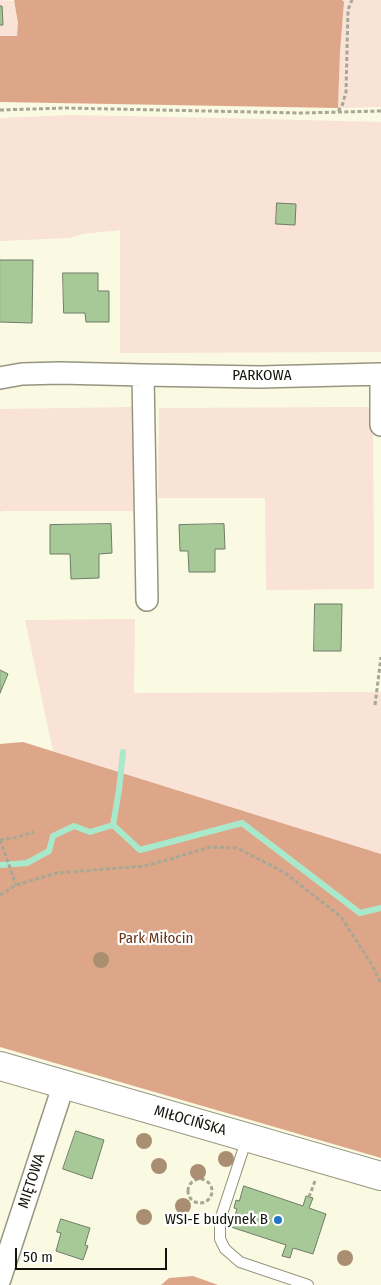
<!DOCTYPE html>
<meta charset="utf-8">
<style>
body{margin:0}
#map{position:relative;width:381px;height:1285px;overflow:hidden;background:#fafae2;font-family:"Fira Sans Condensed",sans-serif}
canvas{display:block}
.scale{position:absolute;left:15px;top:1248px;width:152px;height:22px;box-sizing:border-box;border:2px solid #13130b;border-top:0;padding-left:6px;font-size:15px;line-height:18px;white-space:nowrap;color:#13130b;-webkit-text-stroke:4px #fff;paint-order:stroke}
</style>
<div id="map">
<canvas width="381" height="1285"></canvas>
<div class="scale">50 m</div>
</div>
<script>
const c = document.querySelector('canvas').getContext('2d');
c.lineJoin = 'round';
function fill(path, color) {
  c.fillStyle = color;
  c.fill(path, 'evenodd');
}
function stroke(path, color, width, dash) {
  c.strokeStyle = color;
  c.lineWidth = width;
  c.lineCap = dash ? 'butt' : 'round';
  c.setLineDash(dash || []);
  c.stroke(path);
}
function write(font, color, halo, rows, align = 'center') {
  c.font = font + ' "Fira Sans Condensed",sans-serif';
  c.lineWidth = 4.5;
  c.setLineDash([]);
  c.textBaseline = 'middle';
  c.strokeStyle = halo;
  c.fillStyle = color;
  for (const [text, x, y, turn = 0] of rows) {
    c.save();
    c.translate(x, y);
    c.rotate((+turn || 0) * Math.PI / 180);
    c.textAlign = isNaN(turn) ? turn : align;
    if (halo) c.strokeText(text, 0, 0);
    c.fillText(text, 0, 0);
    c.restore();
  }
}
fill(new Path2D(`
 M0,0L14,1L18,23L17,37L0,36Z
 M342,0H381V107L338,108L340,52L344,2Z
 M70,115L221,118L381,122V352L120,353V230L83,234L69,238L0,241V118Z
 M134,407L135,511H3L0,512V409Z
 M373,407L374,589L266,590L265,498H158L159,408Z
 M135,619L134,693L381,692V854L53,751L25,620Z`), '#f9e2d6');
fill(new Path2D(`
 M14,0H342L344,2L340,52L338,108L0,102V36H17L18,23Z
 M23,742L381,854V1158L0,1047V744Z
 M193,1276L218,1285H161L169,1278Z`), '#dda689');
stroke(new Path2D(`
 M113,825L119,790L123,752
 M0,865L27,863L49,851L53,836L74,826L90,832L113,825L140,850L242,823L360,913L381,908`), '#a9e9cb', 6);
const building = new Path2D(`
 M0,6H2L3,25H0Z
 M277,203L296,204L295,225L276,224Z
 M0,260H33L32,323L0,322Z
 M63,273H98V291H109V322H86L85,313H64Z
 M111,524L112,553L99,554V578L71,579L70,554H50V525Z
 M224,524L225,549H215V572H189L188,551H180L179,525Z
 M315,604H342L341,651H314Z
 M0,670L8,674L0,693Z
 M76,1131L104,1140L92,1179L63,1169Z
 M244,1186L303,1206L306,1196L313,1198L309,1208L326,1214L313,1254L293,1248L290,1258L282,1256L286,1245L231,1227L237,1209L234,1208L236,1200L239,1201Z
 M61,1219L90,1228L85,1245L88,1246L83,1260L56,1251L61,1233L57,1232Z`);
fill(building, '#a7c997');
stroke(building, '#6f7c69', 1);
const lane = new Path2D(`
 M247,1138L220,1220V1239L225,1249L240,1262L308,1285`);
const street = new Path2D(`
 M381,374V425
 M143,375L147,600
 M0,378L22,374L60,373L143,375L260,377L381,374
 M0,1279L59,1099L62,1083`);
const secondary = new Path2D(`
 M0,1066L381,1176`);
stroke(lane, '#969680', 12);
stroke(street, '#969680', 24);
stroke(secondary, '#969680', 30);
stroke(new Path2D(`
 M0,110L65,108L301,113L381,111
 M338,111L342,106L346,92L348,10L352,0
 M375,705L381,657
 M0,840L16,885
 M0,840L18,837L34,832
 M0,895L16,885L57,873L144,866L167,860L210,847L237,848L284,872L341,917L372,965L381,984
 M188 1191a12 12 0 1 1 24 0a12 12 0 1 1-24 0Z
 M309,1197L315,1181`), '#a7a795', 3, [4, 2.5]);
stroke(lane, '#fff', 10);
stroke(street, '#fff', 21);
stroke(secondary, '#fff', 28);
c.fillStyle = '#aa8e72';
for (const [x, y] of [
 [101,960],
 [144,1141],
 [226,1159],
 [159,1166],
 [198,1172],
 [183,1206],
 [144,1217],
 [345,1258]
]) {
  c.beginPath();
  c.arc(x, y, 8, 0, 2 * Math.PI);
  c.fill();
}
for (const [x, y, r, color] of [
 [278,1220,5,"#1f77c5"]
]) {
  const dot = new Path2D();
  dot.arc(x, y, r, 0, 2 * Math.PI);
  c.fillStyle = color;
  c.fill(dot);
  stroke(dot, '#fff', 2);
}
write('15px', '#13130b', '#fff', [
 ["PARKOWA",262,376],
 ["MIŁOCIŃSKA",190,1121,16],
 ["MIĘTOWA",32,1181,-72]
]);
write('15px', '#683516', '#fff', [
 ["Park Miłocin",156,939]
]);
write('15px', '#13130b', '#fff', [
 ["WSI-E budynek B",268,1220]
], 'right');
</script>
